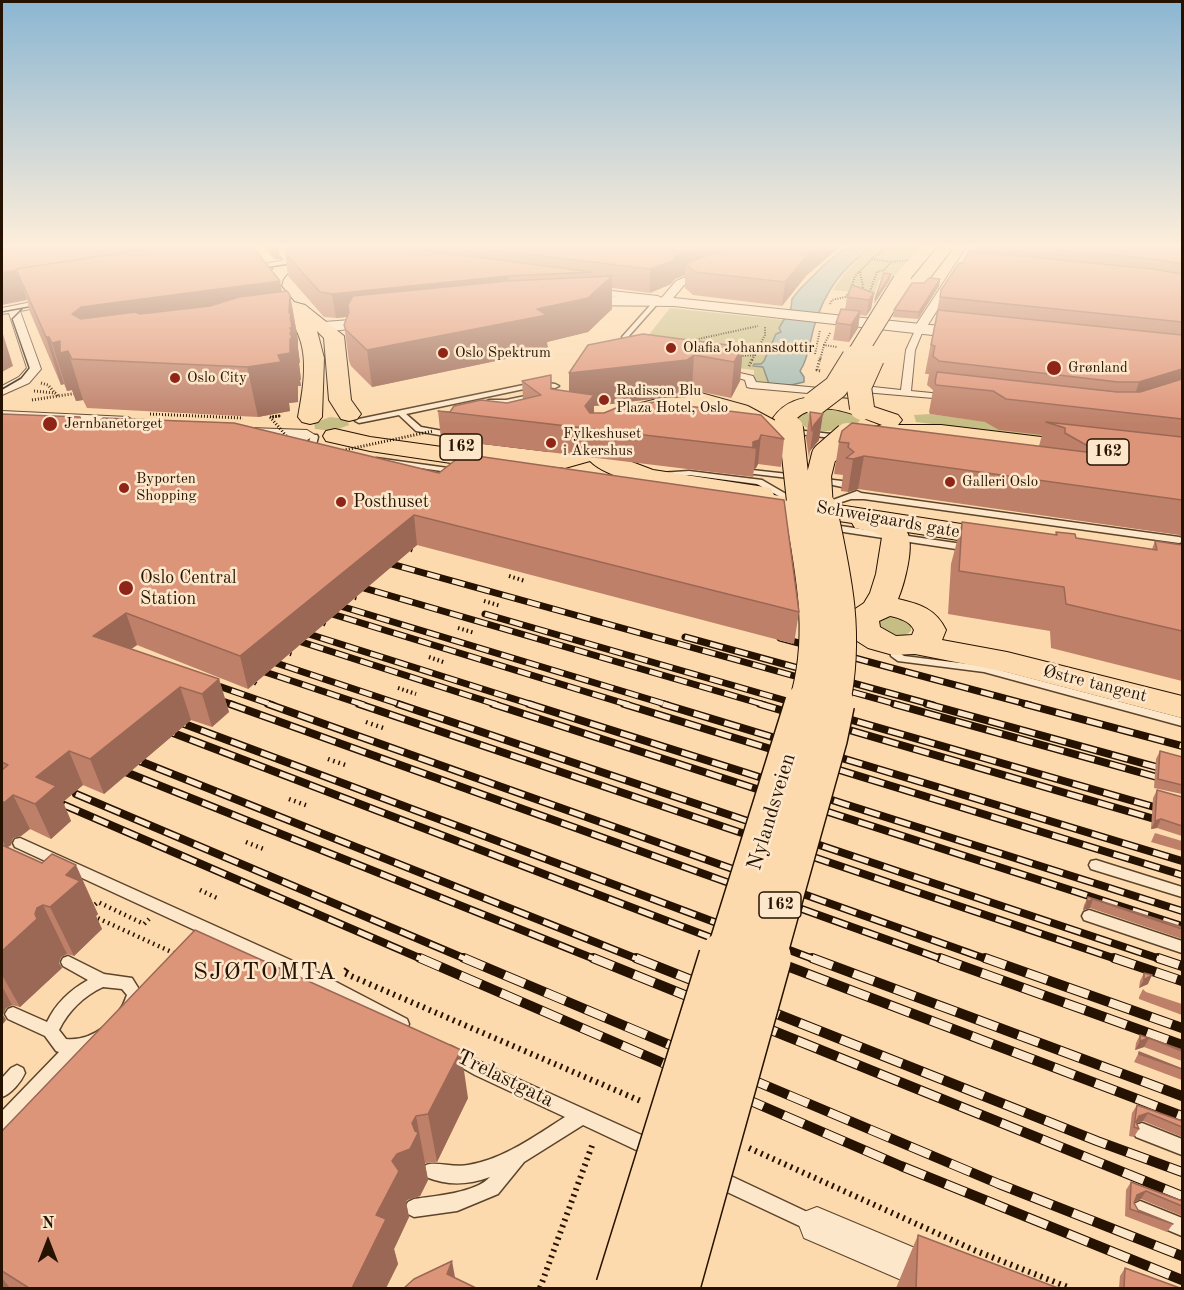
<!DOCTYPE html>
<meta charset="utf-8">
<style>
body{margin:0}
#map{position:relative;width:1184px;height:1290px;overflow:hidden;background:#fcdaad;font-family:"Old Standard TT",serif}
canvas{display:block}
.frame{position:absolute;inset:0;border:3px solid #261200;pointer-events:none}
.north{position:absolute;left:18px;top:1212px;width:60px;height:60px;-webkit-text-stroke:4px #fde7ca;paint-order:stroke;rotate:0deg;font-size:16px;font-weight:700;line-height:24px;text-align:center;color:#261200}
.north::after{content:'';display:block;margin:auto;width:21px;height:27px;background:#261200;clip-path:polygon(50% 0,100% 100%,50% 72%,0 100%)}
</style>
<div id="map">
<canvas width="1184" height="1290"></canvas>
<div class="frame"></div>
<div class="north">N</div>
</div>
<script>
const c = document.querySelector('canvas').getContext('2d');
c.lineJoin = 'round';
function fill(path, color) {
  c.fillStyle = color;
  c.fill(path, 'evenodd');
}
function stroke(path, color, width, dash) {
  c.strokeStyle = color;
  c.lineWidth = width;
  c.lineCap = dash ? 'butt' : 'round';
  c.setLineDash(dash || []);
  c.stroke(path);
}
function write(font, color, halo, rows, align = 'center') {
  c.font = font + ' "Old Standard TT",serif';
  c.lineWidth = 5;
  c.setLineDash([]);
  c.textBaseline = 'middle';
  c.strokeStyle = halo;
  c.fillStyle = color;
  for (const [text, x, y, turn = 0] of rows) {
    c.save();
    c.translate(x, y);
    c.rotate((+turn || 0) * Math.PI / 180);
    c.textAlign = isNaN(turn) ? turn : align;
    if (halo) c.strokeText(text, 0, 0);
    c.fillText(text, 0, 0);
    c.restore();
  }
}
fill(new Path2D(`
 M880,244H922L892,279L883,278L879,280L870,309L852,301H843L851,298L854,292L833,290C846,270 859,256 880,244Z
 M670,308L784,320L779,328L782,332L776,334L764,361L761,364H753L763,367L769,384L754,382V370L678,361L636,351Z
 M842,408L860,418L859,422C842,432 809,437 796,419C805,405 827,409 842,408Z
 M930,414L1182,448V456L916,422L914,415Z
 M330,417L347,419L349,425L333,431L315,429L314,423Z
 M887,617L906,621L911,626V631C899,641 889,633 878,626L879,620Z`), '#c6bd85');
const water = new Path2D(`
 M851,244H877C845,264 825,289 814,327C810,341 808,360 800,371L804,377V382L787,386L769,384L763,367L753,366L754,364H761L764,361L776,334L781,332L779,328L791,308L792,299L800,289L825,264Z`);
fill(water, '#a1b9b2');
stroke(water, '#70766b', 1.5);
const service = new Path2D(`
 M655,300L660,301L628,337L632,343L629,352H625L626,343L622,337Z
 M538,382L555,384L559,386L555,388L538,386L406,414L421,427L454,433L455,435L451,437L416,431L399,415L359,423L355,421L359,419Z
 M535,394L539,396L538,398C522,401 500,409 485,402L489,400H506Z
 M787,429L840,435L844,437L840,439L790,433L786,431Z
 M311,435H317L318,437L315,449L311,451L307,449Z
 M376,458L455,469L459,471L455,473L379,462H376Z
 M752,470L797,475L801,477L797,479L755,474H752Z
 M689,471L762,480L793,498L792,500H786L757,484L689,475L660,477L656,475L660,473Z
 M816,478L842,481L846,484L842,487L819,482L815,480Z
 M857,491L861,493L1179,537L1182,538V542L1179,543L864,499H851L829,506L825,503Z
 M827,524L969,545L974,548L969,551L824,529L823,527Z
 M895,643L899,644L901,654L904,656L984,666L1182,718V726L984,672L898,661L891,656L890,646Z
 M20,838L315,971L407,1019L409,1024L407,1029L401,1031L395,1029L305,981L15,847L13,843L15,839Z
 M1096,860L1182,887V897L1091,869L1089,865L1091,861Z
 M1089,910L1182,941V953L1084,920L1082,916L1084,912Z
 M68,956L104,974L132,978L142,994L135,1014L122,1031L103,1045L77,1055L8,1128L2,1130V1111L59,1052L56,1051L45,1036L8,1019L5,1014L8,1009L13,1007L47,1022C56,1003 70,990 88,980L63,966L61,962L63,958ZM103,987L122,989L127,995C119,1020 92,1042 66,1039L59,1030C69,1010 84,996 103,987Z
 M451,1046L487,1065L657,1142L660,1148L657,1154L651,1157L583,1125L524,1162L498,1194L457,1211L414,1217L408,1214L405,1208L408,1202L414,1199C434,1196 476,1193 490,1177C468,1185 448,1186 426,1177L423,1171L426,1165C435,1161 454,1168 468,1165C504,1159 535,1136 565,1117L475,1075L445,1058L443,1053L445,1048Z
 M17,1065L23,1068L25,1073C21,1082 11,1094 2,1097V1078L11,1068Z
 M1142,1123L1182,1139V1155L1136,1137L1133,1131L1136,1125Z
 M716,1169L820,1218L823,1224L820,1230L814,1233L808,1230L710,1184L707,1178L710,1172Z
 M1140,1201L1182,1218V1236L1134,1216L1131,1210L1134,1204Z`);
const pedestrian = new Path2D(`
 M593,289L658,296L662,299L658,302L590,293V289Z
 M917,326L924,328L915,350L911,391L952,395L957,398L956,400L864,392L819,394L751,388L747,387L745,380L718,372L723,369L753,376L756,382L819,388L864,386L901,390L906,350Z`);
const minor = new Path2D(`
 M969,244H979L924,331H916L914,328Z
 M304,257L309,260L308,262L240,274L235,271L240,268Z
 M710,267L715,270L714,272L684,285L669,303H661L659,301L676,281Z
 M56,297L62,301L60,303L20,311L41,369L29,383L2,395V386L19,377L27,368L9,313L2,314V308Z
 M2,411L128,417L135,421L128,425L2,419Z
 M250,428L307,430L315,435L307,440L245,436L242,433L245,430Z
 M817,1207L977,1274L982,1288H920L804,1238L799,1225L804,1212Z`);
const tertiary = new Path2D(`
 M621,296L674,298L968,329L976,334L968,339L674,306L578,305L571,301L578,297Z
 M377,318L384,322L382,325L324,332L316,327L324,322Z`);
const primary = new Path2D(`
 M940,244H956L923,287H911L908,283Z`);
const trunk = new Path2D(`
 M269,244H286L300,258L283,279L281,286L294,302L305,305L344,336L351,400L361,414L357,419L349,421L341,419L329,400L324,338L317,331L324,358L322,417L318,422L310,424L302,422L298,417C303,390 310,353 295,328C286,313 273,301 263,286L268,274L283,259Z
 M819,396L850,399L898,415L902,420L898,425H941L1083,442L1092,444L1095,449L1092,454L1083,456L941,439H883L875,437L871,432L875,427L882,425C857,416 821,397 797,418L803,428L799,433L791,435L783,433L773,418C785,401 800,398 819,396Z
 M696,397L704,399L707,404L704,409L661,412L629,420L621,418L617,413L621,408L661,398Z
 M335,429L370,437L471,451L474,446L483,444L549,452H565L581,448L591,453L600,450L653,470L771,488L774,495L1013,532L1017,538L1013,544L1003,547L907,532C915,545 904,585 898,599C920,604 936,609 946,630L942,640L1007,652L1182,696V718L1006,672L915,654L893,655L868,648L857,641L846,626L847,618L852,611L864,603L870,593L876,574L882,537L874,532L855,528L852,523L739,506L730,504L727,497C692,491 615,486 590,461L565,468L518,463L514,468L505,471L370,451L326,441L323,436L326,431ZM890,616C899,618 910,621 914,630L912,635L896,636L880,627L879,621Z`);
stroke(service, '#5c442b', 3);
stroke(pedestrian, '#5c442b', 2);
stroke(minor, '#5c442b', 2);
stroke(tertiary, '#5c442b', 2);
stroke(primary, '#261200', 2);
stroke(trunk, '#261200', 2);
stroke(new Path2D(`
 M888,248L902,244
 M872,259L891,262
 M860,272L863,286L861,293
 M869,294L877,272L884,270L891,262L909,260
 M830,304L832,300L845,297L850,292L855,276L874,257L892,244
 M830,333L824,345L837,347
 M689,341L758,326
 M815,354L820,330
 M740,356L756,355
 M752,360L765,335V327
 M820,360L824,345`), '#261200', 2, [1, 1.5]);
stroke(new Path2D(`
 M749,366L753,358
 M820,371L817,370L820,358
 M41,383L48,385L54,392
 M34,391L55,393L58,396
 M32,400L78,393
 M150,414L243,418
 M270,417L279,416L272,417`), '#261200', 3, [1, 2]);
stroke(new Path2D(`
 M411,550L414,551
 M509,576L525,581
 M355,598L359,599
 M484,601L501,606
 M324,624L328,626
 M458,628L475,633
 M290,654L293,655
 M429,657L446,663
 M255,683L258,685
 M398,688L416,694`), '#261200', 4, [1.5, 3]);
stroke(new Path2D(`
 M366,722L383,728
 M328,759L348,766
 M289,799L308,806
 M246,842L266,850
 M200,890L219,899
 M91,908L98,902L144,924L149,919
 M93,916L176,954`), '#261200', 4.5, [1.5, 4]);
stroke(new Path2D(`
 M347,969L344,973L643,1102
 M749,1148L974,1250L1070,1288
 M540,1288L593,1143`), '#261200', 6, [2, 4.5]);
fill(service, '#fde7ca');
fill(pedestrian, '#fde7ca');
fill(minor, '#fde7ca');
fill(tertiary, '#fde7ca');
fill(primary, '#fcdaad');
fill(trunk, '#fcdaad');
stroke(new Path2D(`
 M253,270L303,262
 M2,312L45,304
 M2,389L21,378L29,368L12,319L22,309`), '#261200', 1.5);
const railFar2 = new Path2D(`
 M377,560L899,705
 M350,584L765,705
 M327,602L668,705
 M319,610L629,705
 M485,614L801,705
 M296,630L533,705
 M286,637L498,705
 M685,637L933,705
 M780,638L1030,705
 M261,658L402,705
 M253,668L364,705
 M207,682L273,705
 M211,697L234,705`);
const railFar1 = new Path2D(`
 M230,704L944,960
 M268,704L989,960
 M359,704L1119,960
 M398,704L1163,960
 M493,704L1182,926
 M529,704L1182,911
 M624,704L1182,875
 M663,704L1182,861
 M760,704L1182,827
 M796,704L1182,815
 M894,704L1182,784
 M927,704L1182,774
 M1025,704L1182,746
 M171,719L816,960
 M160,728L770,960
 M127,756L640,960
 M113,767L597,960
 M76,794L468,960
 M64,805L424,960`);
const rail = new Path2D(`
 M420,958L901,1166L1182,1280
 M464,958L999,1184L1182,1256
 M593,958L1182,1196
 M636,958L1097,1141L1182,1172
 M766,958L1182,1116
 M812,958L1182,1096
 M940,958L1182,1045
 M985,958L1182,1028
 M1114,958L1182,981
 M1158,958L1182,966`);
stroke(railFar2, '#261200', 7);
stroke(railFar1, '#261200', 8);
stroke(rail, '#261200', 10);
stroke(railFar2, '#fde7ca', 4.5, [13]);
stroke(railFar1, '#fde7ca', 5, [16]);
stroke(rail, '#fde7ca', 8, [22]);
const primaryBridgeFar1 = new Path2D(`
 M853,360L902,281
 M871,360L874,355`);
const primaryBridge = new Path2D(`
 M815,403L836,387L854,358
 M862,408L859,387L872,358`);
const trunkBridgeFar3 = new Path2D(`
 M696,404L743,417L769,431
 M791,428L800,510
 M821,510L819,475L824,455L847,435`);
const trunkBridgeFar2 = new Path2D(`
 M800,508C812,575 825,639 804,705
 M821,508C836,577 849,634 834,705`);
const trunkBridgeFar1 = new Path2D(`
 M725,960L805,704
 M765,960L827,738L834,704`);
const trunkBridge = new Path2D(`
 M622,1288L725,958
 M673,1288L765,958`);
stroke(primaryBridgeFar1, '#261200', 20, []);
stroke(primaryBridge, '#261200', 26, []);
stroke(trunkBridgeFar3, '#261200', 26, []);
stroke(trunkBridgeFar2, '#261200', 33, []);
stroke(trunkBridgeFar1, '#261200', 43, []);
stroke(trunkBridge, '#261200', 55, []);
stroke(new Path2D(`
 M270,417L289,439
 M340,451L433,431`), '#261200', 3, [1, 2]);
stroke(primaryBridgeFar1, '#fcdaad', 18);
stroke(primaryBridge, '#fcdaad', 24);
stroke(trunkBridgeFar3, '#fcdaad', 24);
stroke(trunkBridgeFar2, '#fcdaad', 31);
stroke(trunkBridgeFar1, '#fcdaad', 40);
stroke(trunkBridge, '#fcdaad', 52);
fill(new Path2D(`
 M2,244L280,281L282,292L290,295L298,340V348L300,363H299L301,380H300L301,386H298V402L289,403L290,411L258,417L87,408L83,400L76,401L72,390L67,391L64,384L61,385L30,312L27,300Z
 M261,244H277L280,259H274Z
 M289,244H843L806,276L782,306L693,295L685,288V275L675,279L671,284L650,293L612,288V309L588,332L547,342L548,350L372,387L351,366L349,361L344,325L347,317L336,318L324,317L288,276L285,253L291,246Z
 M974,244H1182V538L1179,535L858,489L848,492L841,491L843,475L834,474L839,442L1039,446L1042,435L999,430L985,422L930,414L929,412L933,390L927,385L929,374H925L941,290L972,252Z
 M940,279L939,286L918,319L893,317L894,310L924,283Z
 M874,293L871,309L866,316L860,315L858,328L849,342L833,340L836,323L845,310L847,297Z
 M743,347L740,381L731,398L692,390L685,395L594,406V413L784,439L781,467L758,464L756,468L754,469L753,477L441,439L438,411L450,412L507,403L523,399L522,381L552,389L569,392V373Z
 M810,412L819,440L810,451L809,458L806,438Z
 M2,414L82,422L799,612L794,644L417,545L248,689L137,645L131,649L219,679L229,712L212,727L191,720L104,794L83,785L63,802L71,821L51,839L30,829L21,836L13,838L11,845L8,847L98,914L96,916L102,929L74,956L67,954L61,957L59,963L62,968L20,1007L12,1005L6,1008L3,1015L6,1020L2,1025Z
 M962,522L1055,535L1056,532L1076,538L1152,549L1155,541L1182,545V681L1051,648L1050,631L948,614L951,564Z
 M1160,751L1182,757V794L1154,788L1156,759Z
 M1157,790L1182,797V836L1157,828L1151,829L1153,798Z
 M1155,833L1182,841V851L1151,842Z
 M1088,897L1182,927V939L1090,908L1083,910L1084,905Z
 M1144,973L1148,984L1139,988L1140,981Z
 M1143,989L1146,992L1182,1004V1015L1139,999V997Z
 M1140,1035L1182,1050V1061L1144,1047L1135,1050L1136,1043Z
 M1139,1052L1182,1069V1080L1134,1062Z
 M468,1098L437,1162L425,1163V1164L428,1180L420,1196L407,1200L406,1202L409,1217L394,1249L398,1264L386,1288H2V1131Z
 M1137,1105L1182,1121V1137L1143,1121L1136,1123L1139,1129L1134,1137L1129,1136L1132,1113Z
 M1131,1182L1182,1201V1216L1141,1199L1135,1202L1134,1203L1138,1210L1173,1224L1167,1232L1125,1216L1126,1190Z
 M918,1235L1058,1288H896Z
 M1125,1268L1180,1288H1119L1120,1276Z`), '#be8069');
fill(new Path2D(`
 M272,244H277L280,259H274Z
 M691,244H743L686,264L685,275L675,279L671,284L650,293V269Z
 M820,244H843L806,276L782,306L785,282L809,253Z
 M17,270L27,300L2,305V273Z
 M891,274L890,280L874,304L875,299Z
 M508,276L509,300L336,318L332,294Z
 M612,276V309L588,332L547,342L548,350L372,387L367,350L537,309Z
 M940,279L939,286L918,319L919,312Z
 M280,281L288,324L95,353L72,314L81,307Z
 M874,293L871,309L866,316L869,300Z
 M290,295L298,340V348L300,363H299L301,380H300L301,386H298V402L289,403L290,411L258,417L247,367L278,355L290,333Z
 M860,311L858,328L849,342L851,325Z
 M2,331L13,366L2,372Z
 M46,337H49L64,384L61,385Z
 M60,341L68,351L83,400L76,401L72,390L67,391L52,343Z
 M743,347L740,381L731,398L734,362Z
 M694,355L692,390L685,395L594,406V421L569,409V373Z
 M1182,369V395L1129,412L1139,382Z
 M823,414L819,440L810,451L809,458L814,425Z
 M761,435L758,464L756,468L754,469L756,448H752L753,442Z
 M864,456L858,489L848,492L853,459Z
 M414,515L417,545L248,689L240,656Z
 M126,613L137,645L104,668L93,636Z
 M219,679L229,712L212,727L202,694Z
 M180,687L191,720L104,794L90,759Z
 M69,751L83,785L63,802L71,821L51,839L35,804L36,777Z
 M13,795L30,829L21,836L13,838L11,845L6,848L2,839V802Z
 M1161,819L1157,828L1151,829L1155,821Z
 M76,865L98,914L96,916L102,929L74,956L50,907L66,875Z
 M1093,899L1090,908L1083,910L1087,902Z
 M43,905L67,954L61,957L59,963L62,968L20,1007L2,975V951L35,914L37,908Z
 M1152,975L1148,984L1139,988L1144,980Z
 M2,986L12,1005L6,1008L3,1015L6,1020L2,1025Z
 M1149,1038L1144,1047L1135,1050L1140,1041Z
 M461,1050L468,1098L437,1162L428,1114Z
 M1148,1113L1143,1121L1134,1124L1139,1116Z
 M416,1116L425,1163V1164L428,1180L420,1196L407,1200L406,1202L409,1217L394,1249L398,1264L386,1288H352L392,1161Z
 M1146,1191L1141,1199L1132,1203L1137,1195Z
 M452,1261L457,1288L447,1274Z
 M2,1278L10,1288H2Z`), '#9b6855');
const building = new Path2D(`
 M2,244H180L16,269L17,270L2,273Z
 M180,244H250L280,281L81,307L72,314L81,319L135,312L140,314L210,306L239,297L287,291L290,295L289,312L292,317H290L292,327L290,328L292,333H290L292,338L290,339V353L278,355L281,362L247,367L72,359L68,351L60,353V341L52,343L49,337H46L16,269Z
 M292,244H376L592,272L508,276L332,294L320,292L285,253Z
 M443,244H708L676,256L672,261L650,269Z
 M735,244H820L809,253L785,282L695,272L686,264Z
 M997,244H1182V264L1153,259Z
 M969,251L1153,269L1182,274V322L940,297L941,290L959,263H963Z
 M884,273L891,274L875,299Z
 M612,276L588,298L537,309L547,315L367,350L346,330L344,325L349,312L348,305L353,296L507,281Z
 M929,278L940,279L919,312L894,310L912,283H924Z
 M852,285L874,293L869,300L847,297Z
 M841,309L860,311L851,325L836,323Z
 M938,310L1182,335V369L1139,382H1118L939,361L933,356L935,346L931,345Z
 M643,334L743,347L734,362L694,355L687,360L569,373L588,345Z
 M937,372L1117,392H1140L1182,379V419L1006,399L993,391L936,385L935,382Z
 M551,375V389L594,395L585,406L590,413H604L616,408L655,402L761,415L784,439L761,435L759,440L753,442V447L756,448L438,411L450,412L454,406L481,400L507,403L541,395L522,381Z
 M810,412L823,414L814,425L812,431Z
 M2,414L80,417L82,422H99L103,418L234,423L439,473L463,454L784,500L799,612L414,515L240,656L126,613L93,636L219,679L202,694L180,687L90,759L69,751L36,777L56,786L35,804L13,795L5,802H2V770L8,765L2,762Z
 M1046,422L1182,437V500L864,456L853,459L846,458L854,452L848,447L849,443L839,442L842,431L852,423L1102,454L1065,433V428Z
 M962,522L1057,535L1056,532L1075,534L1076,538L1157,550L1155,541L1182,545V631L1066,604L1064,587L959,571Z
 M1160,751L1182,757V785L1158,779Z
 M1157,790L1182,797V826L1161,819L1155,821Z
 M2,845L42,863L52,854L76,865L66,875L80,881L50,907L43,905L37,908L35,914L37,919L2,951Z
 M1088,897L1182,927V929L1093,899L1087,902Z
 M195,930L461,1050L428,1114L416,1116L412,1123L415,1131L418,1133L410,1149L397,1154L392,1161L399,1171L376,1215L386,1219L352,1288H29L2,1271V1131Z
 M1144,973L1152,975L1144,980Z
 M1140,1035L1182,1050V1051L1149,1038L1140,1041Z
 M1139,1052L1182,1069L1139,1054Z
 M1137,1105L1182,1121V1127L1148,1113L1139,1116L1136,1122L1139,1129L1134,1127Z
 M1131,1182L1182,1201V1206L1146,1191L1137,1195L1134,1203L1138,1210L1173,1224L1130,1209Z
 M918,1235L1058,1288H916Z
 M452,1261L447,1274L476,1288H404L414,1279Z
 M1125,1268L1180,1288H1124Z`);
fill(building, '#dd957a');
stroke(building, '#9b6855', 1.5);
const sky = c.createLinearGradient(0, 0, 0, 424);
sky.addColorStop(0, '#8bb6d2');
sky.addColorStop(0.58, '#feeeda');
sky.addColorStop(1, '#feeeda00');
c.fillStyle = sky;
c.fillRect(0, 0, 1184, 424);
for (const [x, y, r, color] of [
 [671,348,6,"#8f2418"],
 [443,353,6,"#8f2418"],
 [1054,368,8,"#8f2418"],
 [175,378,6,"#8f2418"],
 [604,400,6,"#8f2418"],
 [50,424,8,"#8f2418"],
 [551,443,6,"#8f2418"],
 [950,482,6,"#8f2418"],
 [124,488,6,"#8f2418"],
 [341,502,6,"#8f2418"],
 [126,588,8,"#8f2418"]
]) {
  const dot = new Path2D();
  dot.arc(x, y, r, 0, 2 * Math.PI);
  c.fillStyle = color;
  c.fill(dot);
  stroke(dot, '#fde7ca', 2);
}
write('15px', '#261200', '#fde7ca', [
 ["Olafia Johannsdottir",683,348],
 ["Oslo Spektrum",455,353],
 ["Grønland",1068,368],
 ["Oslo City",187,378],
 ["Radisson Blu",616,391],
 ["Plaza Hotel, Oslo",616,408],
 ["Jernbanetorget",64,424],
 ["Fylkeshuset",563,434],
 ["i Akershus",563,451],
 ["Byporten",136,479],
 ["Shopping",136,496],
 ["Galleri Oslo",962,482]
], 'left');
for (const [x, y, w] of [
 [461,447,42],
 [1108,452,42],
 [780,905,42]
]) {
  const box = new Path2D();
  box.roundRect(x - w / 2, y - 13, w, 26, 4.5);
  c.fillStyle = '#fde7ca';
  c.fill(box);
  stroke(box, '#261200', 1.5);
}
write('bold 16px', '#261200', null, [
 ["162",461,447],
 ["162",1108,452],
 ["162",780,905]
]);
write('18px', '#261200', '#fde7ca', [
 ["Posthuset",353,502],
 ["Oslo Central",140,578],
 ["Station",140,599]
], 'left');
write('18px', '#261200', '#fde7ca', [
 ["Schweigaards gate",888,520,10],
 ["Østre tangent",1095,684,14]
]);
write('21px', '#261200', '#fde7ca', [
 ["Nylandsveien",772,812,-73],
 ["Trelastgata",505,1079,26]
]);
c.letterSpacing = '1.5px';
write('24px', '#261200', '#fde7ca', [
 ["SJØTOMTA",265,973]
]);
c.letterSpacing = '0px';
</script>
